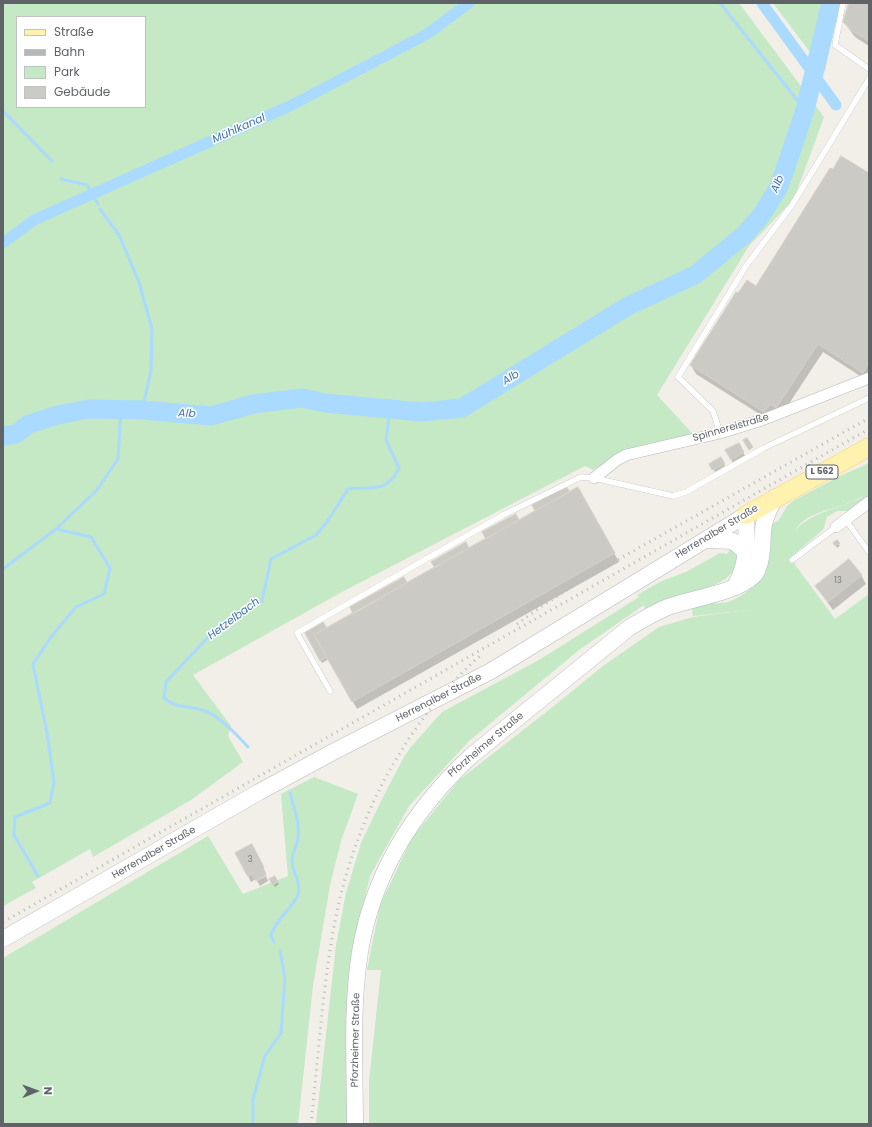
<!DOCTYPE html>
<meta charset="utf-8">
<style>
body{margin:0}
#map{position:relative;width:872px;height:1127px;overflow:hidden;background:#f1efe8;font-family:Poppins,sans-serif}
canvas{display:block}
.frame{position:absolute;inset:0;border:4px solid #5f6368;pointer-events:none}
.legend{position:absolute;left:16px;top:16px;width:130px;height:92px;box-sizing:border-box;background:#fff;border:1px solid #bfc1c3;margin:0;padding:5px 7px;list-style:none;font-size:12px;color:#5f6368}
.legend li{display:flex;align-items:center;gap:8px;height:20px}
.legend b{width:20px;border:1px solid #bfc1c3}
.north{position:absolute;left:16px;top:1071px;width:40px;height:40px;-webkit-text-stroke:3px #fff;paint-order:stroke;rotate:89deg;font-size:11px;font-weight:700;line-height:16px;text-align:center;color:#5f6368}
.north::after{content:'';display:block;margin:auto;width:14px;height:18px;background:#5f6368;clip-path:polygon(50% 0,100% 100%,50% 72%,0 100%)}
</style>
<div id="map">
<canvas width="872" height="1127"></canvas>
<div class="frame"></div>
<ul class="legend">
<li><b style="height:5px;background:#fff2af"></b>Straße</li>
<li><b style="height:5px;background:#b6b7b8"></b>Bahn</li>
<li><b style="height:11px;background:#c5e8c5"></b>Park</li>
<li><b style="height:11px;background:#cccac5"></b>Gebäude</li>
</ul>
<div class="north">N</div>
</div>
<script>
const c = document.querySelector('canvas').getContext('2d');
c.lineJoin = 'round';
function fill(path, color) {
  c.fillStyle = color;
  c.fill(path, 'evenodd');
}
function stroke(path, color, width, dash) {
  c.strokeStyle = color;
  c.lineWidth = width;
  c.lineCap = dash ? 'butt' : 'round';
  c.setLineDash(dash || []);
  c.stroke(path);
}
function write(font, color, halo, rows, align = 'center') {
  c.font = font + ' Poppins,sans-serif';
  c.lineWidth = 3;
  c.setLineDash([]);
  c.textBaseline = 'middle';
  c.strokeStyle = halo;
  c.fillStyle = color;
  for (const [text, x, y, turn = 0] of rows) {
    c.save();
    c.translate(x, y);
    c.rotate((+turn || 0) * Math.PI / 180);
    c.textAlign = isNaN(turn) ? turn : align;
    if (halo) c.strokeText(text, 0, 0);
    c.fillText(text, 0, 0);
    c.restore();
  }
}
fill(new Path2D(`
 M3,3H739L824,117L794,199L749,246L657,395L693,434L621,453L593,470L585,466L342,592L193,675L231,726L228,736L243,762L191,800L93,857L90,849L32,882L36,888L3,906ZM17,17H145V107H17Z
 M773,3H838L825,72Z
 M869,463V497L852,511H837L827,517L823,530L791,557L796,566L835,619L869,594V1124H369V1081L381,970H367L380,905L412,838L459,780L549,710L603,666L659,627L693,617L749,610L693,616L691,606C701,604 719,604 728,602C751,594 767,574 770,549C771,541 768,533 770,525L779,520L787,506L793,501L838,477ZM865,495C842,510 812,510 795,531C805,512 830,511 848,503C854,501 860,497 865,495Z
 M733,546C738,553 740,558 736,566C726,587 701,588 681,595C669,598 658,604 646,609L640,600L644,605L579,650L469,741L409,806L370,876L351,956L348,1124H316L336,945L346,893L361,843L382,799L403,759L410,748L442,712L539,660L639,597L637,595L662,581L686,572L720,553L727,554Z
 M314,777L358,794L341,841L330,885L313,986L298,1124H3V958L208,836L243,894L288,876L281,794Z`), '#c5e8c5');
fill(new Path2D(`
 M850,3H869V46L855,37L844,22Z
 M869,175V379L868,381L823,352L781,416L769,420L696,374L691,365L739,295L756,288Z
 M739,444L746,458L734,465L727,451Z
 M721,459L725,466L715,472L710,464Z
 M578,488L619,562L357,709L329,659L322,663L306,634L326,630L436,568L465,544L469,550L487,539L516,515L519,521L537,511L533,505L569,493Z
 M837,542L840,546L837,548L835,543Z
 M861,575L866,584L833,610L816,587Z
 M251,845L266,873L251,882L236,853Z
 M266,876L268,881L260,886L257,881Z
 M274,877L279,884L275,887L270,880Z`), '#0003');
stroke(new Path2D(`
 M720,3L805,110
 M3,111L52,161
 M61,179L87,185L98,204
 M100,209L119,235L139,282L152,329L151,371L142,410
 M3,569L56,529L97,490L118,459L121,410
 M248,747C237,735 218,714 202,710C187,705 177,709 164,698L166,682L211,634L262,601L271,559L316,535L327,522L348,489C371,487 389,492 399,468L386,440L390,409
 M38,876L14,835L15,817L50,803L54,782L47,733L33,664L51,637L76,607L104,594L110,568L91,537L56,529
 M274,942L271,935C276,919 294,906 298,895C302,881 291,872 292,859C293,852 297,845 298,838C300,824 294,807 290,793
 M253,1124V1099L265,1056L281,1033L285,978L280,951`), '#aadaff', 3);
stroke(new Path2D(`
 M762,3L836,105
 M3,243L34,220L292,105L427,34L469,3`), '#aadaff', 11);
stroke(new Path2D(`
 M3,436L16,434L29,424L58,415L89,409L142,410L211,416L253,404L302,398L325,403L421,412L462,408L628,306L695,275L744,235L760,217L779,187L805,110L831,3`), '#aadaff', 19);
const building = new Path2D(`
 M849,3H869V41L849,29V27L843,22Z
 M841,156L869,173V363L863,373L818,344L776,408L770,404L764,412L690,365L736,292L738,293L747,280L756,286L830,168L833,169Z
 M747,438L753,447L749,450L743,440Z
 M739,443L744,452L731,460L725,450Z
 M721,457L725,464L712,470L709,464Z
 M566,486L570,492L535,511L532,505Z
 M578,487L615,553L352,702L314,635Z
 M516,514L519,520L486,539L482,532Z
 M837,540L840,543L835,546L833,543Z
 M466,542L469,548L435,568L431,562Z
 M849,559L862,575L828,602L815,586Z
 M404,577L407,583L353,614L350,607Z
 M323,622L327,628L314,635L327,657L320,661L305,633Z
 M252,844L264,867L263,868L266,875L256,881L252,874L248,877L235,853Z
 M275,876L278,882L273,885L269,879Z`);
fill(building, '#cccac5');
stroke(building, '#d6d1c6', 1);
const lane = new Path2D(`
 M843,3L835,45L869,69
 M720,433L713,411L678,377L746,266L792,205L869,79
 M846,520L869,552
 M792,560L836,527
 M330,691L297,633L503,515L581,477L594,478L673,496L686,492L764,448L869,398`);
const street = new Path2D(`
 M594,478L617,460L626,455L720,433L762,420L869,378
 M836,527L869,502`);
const secondary = new Path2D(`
 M706,540L733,541L745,551
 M735,586C748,566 747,538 746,515
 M3,939L259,792L333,752L491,671L746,515
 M355,1124C355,1067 351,1008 360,952C373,873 413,810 471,756L630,627C643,620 655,612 668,607C689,599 747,591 757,571C763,558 762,545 763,532C763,520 770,508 775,497`);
const primary = new Path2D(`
 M746,515L869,447`);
stroke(lane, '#b5b8bc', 6);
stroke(street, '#b5b8bc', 12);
stroke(secondary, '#b6babf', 17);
stroke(primary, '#f2c960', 19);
stroke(lane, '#fff', 5.5);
stroke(street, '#fff', 11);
stroke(secondary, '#fff', 16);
stroke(primary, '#fff2af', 18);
stroke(new Path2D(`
 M517,624L542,606L589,576L869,418
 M3,922L869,429
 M311,1124C318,1060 322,995 333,932C351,827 402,725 482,654`), '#b6b7b8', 3, [1, 5]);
write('8px', '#7a7d7f', null, [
 ["13",838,581],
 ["3",250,860]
]);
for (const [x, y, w] of [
 [822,472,32]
]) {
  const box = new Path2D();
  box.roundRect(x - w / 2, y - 7, w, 14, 3);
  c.fillStyle = '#fff';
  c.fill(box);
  stroke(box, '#5f6368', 1);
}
write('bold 9px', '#5f6368', null, [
 ["L 562",822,472]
]);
write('10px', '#5f6368', '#fff', [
 ["Spinnereistraße",731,428,-16],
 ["Herrenalber Straße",717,532,-31],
 ["Herrenalber Straße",439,698,-27],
 ["Pforzheimer Straße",486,745,-40],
 ["Herrenalber Straße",154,853,-30],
 ["Pforzheimer Straße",356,1040,-89]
]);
write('italic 11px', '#4174aa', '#fff', [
 ["Mühlkanal",239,129,-24],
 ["Alb",778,184,-66],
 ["Alb",511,378,-31],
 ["Alb",187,414,3],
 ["Hetzelbach",234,619,-37]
]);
</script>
